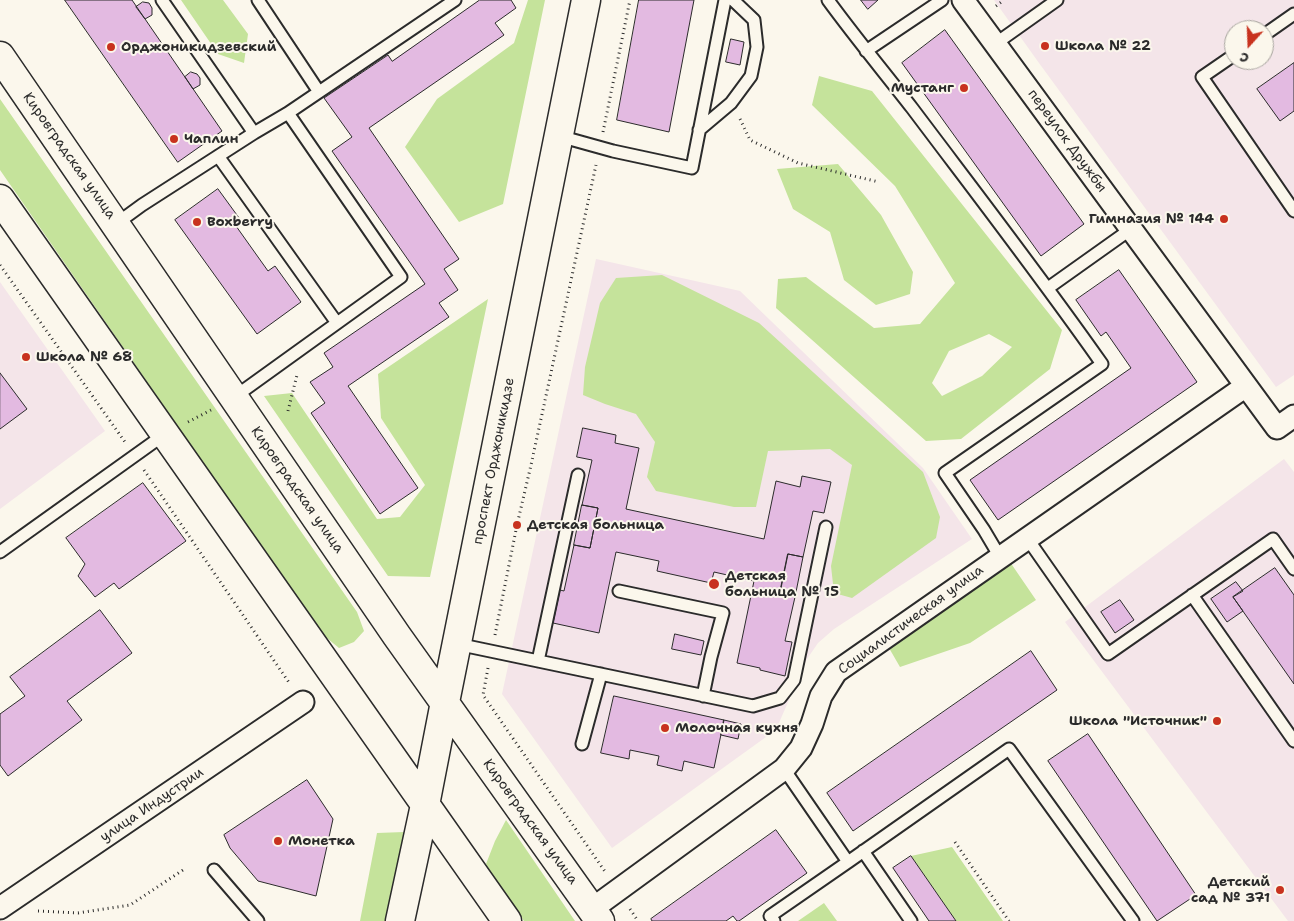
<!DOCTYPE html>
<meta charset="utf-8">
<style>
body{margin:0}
#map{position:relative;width:1294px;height:921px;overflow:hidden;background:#fbf7ec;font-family:"Shantell Sans",sans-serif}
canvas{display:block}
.north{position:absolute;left:1224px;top:20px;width:50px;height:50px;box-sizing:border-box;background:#fbf7ec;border:1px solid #a8a59f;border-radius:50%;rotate:200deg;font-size:14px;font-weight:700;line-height:20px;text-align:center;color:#2b2b2b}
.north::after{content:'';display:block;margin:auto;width:18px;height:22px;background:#c8321e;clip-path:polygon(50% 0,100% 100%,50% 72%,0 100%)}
</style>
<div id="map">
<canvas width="1294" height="921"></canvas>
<div class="north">С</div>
</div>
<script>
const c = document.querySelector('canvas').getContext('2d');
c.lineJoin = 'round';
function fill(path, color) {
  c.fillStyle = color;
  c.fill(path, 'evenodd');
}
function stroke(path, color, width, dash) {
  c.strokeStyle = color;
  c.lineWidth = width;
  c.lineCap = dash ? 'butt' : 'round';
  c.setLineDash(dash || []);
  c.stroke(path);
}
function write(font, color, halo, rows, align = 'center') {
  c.font = font + ' "Shantell Sans",sans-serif';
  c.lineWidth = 4;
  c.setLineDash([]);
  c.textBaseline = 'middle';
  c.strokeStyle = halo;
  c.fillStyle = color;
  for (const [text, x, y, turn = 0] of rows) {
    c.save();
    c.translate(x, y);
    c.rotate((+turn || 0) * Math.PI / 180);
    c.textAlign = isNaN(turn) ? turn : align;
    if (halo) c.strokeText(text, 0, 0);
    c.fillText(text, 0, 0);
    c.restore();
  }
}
fill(new Path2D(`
 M994,0H1294V375L1276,387L1039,63ZM1234,30H1264V60H1234Z
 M596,259L740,291L923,468L972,539L834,629L818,643L807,659L778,725L766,737L612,848L502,694Z
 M0,282L105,431L0,509Z
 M1284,459L1294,472V921H1288L1065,622Z`), '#f4e5e9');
fill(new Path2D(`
 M181,0H223L248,34L244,63L218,54Z
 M528,0H545L503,204L459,222L405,147L437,99L514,43Z
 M819,76L872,91L1062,330L1050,369L961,439L926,441L776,308L778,279L806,277L874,328L920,324L955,283L895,186L812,105ZM989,334L1012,347L982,376L942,396L932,383L949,351Z
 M0,99L357,612L364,631L354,642L339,648L322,634L0,170Z
 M838,164L881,215L913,272L910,294L876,305L844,280L830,232L793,209L777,169Z
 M662,275L759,323L923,472L940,517L936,538L852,598L834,593L831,566L852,465L830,449L768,451L756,507H734L656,491L647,477L655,442L636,414L605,404L583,395L585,367L600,303L616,278Z
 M488,299L430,577L388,576L264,396L292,393L377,519L400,517L425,485L381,418L378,374Z
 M1010,562L1036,600L970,643L900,667L889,648Z
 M506,820L575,921H524L504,893L486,864L495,841Z
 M404,832L387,921H360L377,833Z
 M952,847L1003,921H956L911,856Z
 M824,903L837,921H798Z`), '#c5e39b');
const building = new Path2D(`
 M65,0H132L222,131L178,162Z
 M480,0H511L516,8L495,23L504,35L369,128L459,259L444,269L458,290L439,303L449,317L348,386L418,488L380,514L311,413L325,403L310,382L333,367L324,353L425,284L332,151L352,137L324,98L388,55L392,61Z
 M639,0H694L669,132L617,120Z
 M861,0H878L868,9Z
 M143,2L149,3L152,8V15L145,19L136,7Z
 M945,30L1084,224L1041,256L902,63Z
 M731,39L744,42L740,65L726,62Z
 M1294,63V111L1280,121L1257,89Z
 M191,72L197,74L200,78V85L193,89L185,77Z
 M218,189L242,222L236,226L268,271L275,266L301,302L257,334L175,220Z
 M1119,270L1197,382L998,520L970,480L1131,368L1106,332L1101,336L1076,300Z
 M0,373L27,409L0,429Z
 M583,428L616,435L615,443L639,448L626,509L764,539L776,481L800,487L802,476L831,482L824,513L813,511L803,557L788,554L780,593L795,597L785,641L792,642L785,676L760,670V668L737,663L754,581L714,572L711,583L657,571L659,561L616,552L599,633L553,623L560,590L564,591L574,545L590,548L598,508L582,505L592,460L577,457Z
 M143,483L186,541L119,589L114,583L95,597L78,576L85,564L66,538Z
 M582,505L598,508L590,548L574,545Z
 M788,554L803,557L795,597L780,593Z
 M1275,568L1294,595V684L1233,597Z
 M1236,582L1243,591L1233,597L1243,611L1227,622L1211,599Z
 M1120,600L1134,620L1115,633L1101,612Z
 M100,610L132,653L67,701L82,720L8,776L0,765V714L25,696L10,677Z
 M675,634L704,641L701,655L672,649Z
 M1031,651L1057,690L853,831L827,793Z
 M614,696L724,720L714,768L684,761L682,771L657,765L659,756L630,750L629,759L601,753Z
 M724,720L741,724L738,739L721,735Z
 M1088,734L1196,895L1157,921L1048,761Z
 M307,780L333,819L316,896L258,881L230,848L224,835Z
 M776,830L807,873L739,921H737L733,916L726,921H652L651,919Z
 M911,856L956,921H929L893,868Z`);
fill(building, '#e3bae1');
stroke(building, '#2b2b2b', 1);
const lane = new Path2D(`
 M258,0L319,92
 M828,0C855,37 884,72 912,108C976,193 1041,277 1102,364L945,473L984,530L1000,557
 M1264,35L1294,14
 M995,44L1057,0
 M866,51L942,0
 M1234,55L1202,77L1294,211
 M699,130L731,103L751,76L757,47L754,20L733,0
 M254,133L288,113
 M559,136L613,151L692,168L725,0
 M218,156L337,323
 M116,224L142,205L254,133L162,0
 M1048,288L1131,229
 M233,398L401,277L288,113L455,0
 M1027,538L1108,654L1273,539L1294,569
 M0,552L165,434
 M619,591L723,613L711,657L703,696
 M1192,595L1294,741
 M457,644L753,706L780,698L794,680L826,527
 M538,661L578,475
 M582,744L601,674
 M784,769L848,862L1009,749L1133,921
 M863,851L911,921
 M214,870L258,921
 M774,921L770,916L848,862`);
const street = new Path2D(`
 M963,0L1277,428L1294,416
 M0,908L303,702
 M592,909L784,769L801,748L812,724L821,696L836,672L1246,386`);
const secondary = new Path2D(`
 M0,56L397,636L600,921
 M0,199L507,921
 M400,921L425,805L445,702L586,0`);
stroke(lane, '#2b2b2b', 15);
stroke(street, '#2b2b2b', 25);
stroke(secondary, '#2b2b2b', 31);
stroke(new Path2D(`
 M996,6L1004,0
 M740,119L750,140L798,163L879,182
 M603,132L630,0
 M0,265L125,442
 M288,411L297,375
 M188,422L211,410
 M144,470L290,684
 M495,635L517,525L531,465L596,165
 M488,668L483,695L606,873
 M955,842L1009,921
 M630,909L638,921
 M38,911L78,913L130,905L183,870`), '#2b2b2b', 3, [1, 4]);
stroke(lane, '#fbf7ec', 11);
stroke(street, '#fbf7ec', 21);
stroke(secondary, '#fbf7ec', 28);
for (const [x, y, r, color] of [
 [1045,46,5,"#c8321e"],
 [111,47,5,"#c8321e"],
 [964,88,5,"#c8321e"],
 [174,139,5,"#c8321e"],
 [1224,219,5,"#c8321e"],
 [197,222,5,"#c8321e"],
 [26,357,5,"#c8321e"],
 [517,525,5,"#c8321e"],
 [714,584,6,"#c8321e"],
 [1217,721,5,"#c8321e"],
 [665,728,5,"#c8321e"],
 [278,841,5,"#c8321e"],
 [1280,890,5,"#c8321e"]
]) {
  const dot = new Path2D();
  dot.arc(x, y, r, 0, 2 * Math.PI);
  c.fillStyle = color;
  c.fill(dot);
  stroke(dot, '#fbf7ec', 2);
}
write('bold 14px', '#2b2b2b', '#fbf7ec', [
 ["Школа № 22",1055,46],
 ["Орджоникидзевский",121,47],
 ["Мустанг",954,88,"right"],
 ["Чаплин",184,139],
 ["Гимназия № 144",1214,219,"right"],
 ["Boxberry",207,222],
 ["Школа № 68",36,357],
 ["Детская больница",527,525],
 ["Детская",725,576],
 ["больница № 15",725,592],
 ["Школа \"Источник\"",1207,721,"right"],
 ["Молочная кухня",675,728],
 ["Монетка",288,841],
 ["Детский",1270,882,"right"],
 ["сад № 371",1270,898,"right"]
], 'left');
write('14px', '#2b2b2b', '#fbf7ec', [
 ["переулок Дружбы",1067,141,54],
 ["Кировградская улица",69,156,55],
 ["проспект Орджоникидзе",494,461,-79],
 ["Кировградская улица",297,490,55],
 ["Социалистическая улица",911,620,-36],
 ["улица Индустрии",152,805,-34],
 ["Кировградская улица",530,822,54]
]);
</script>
